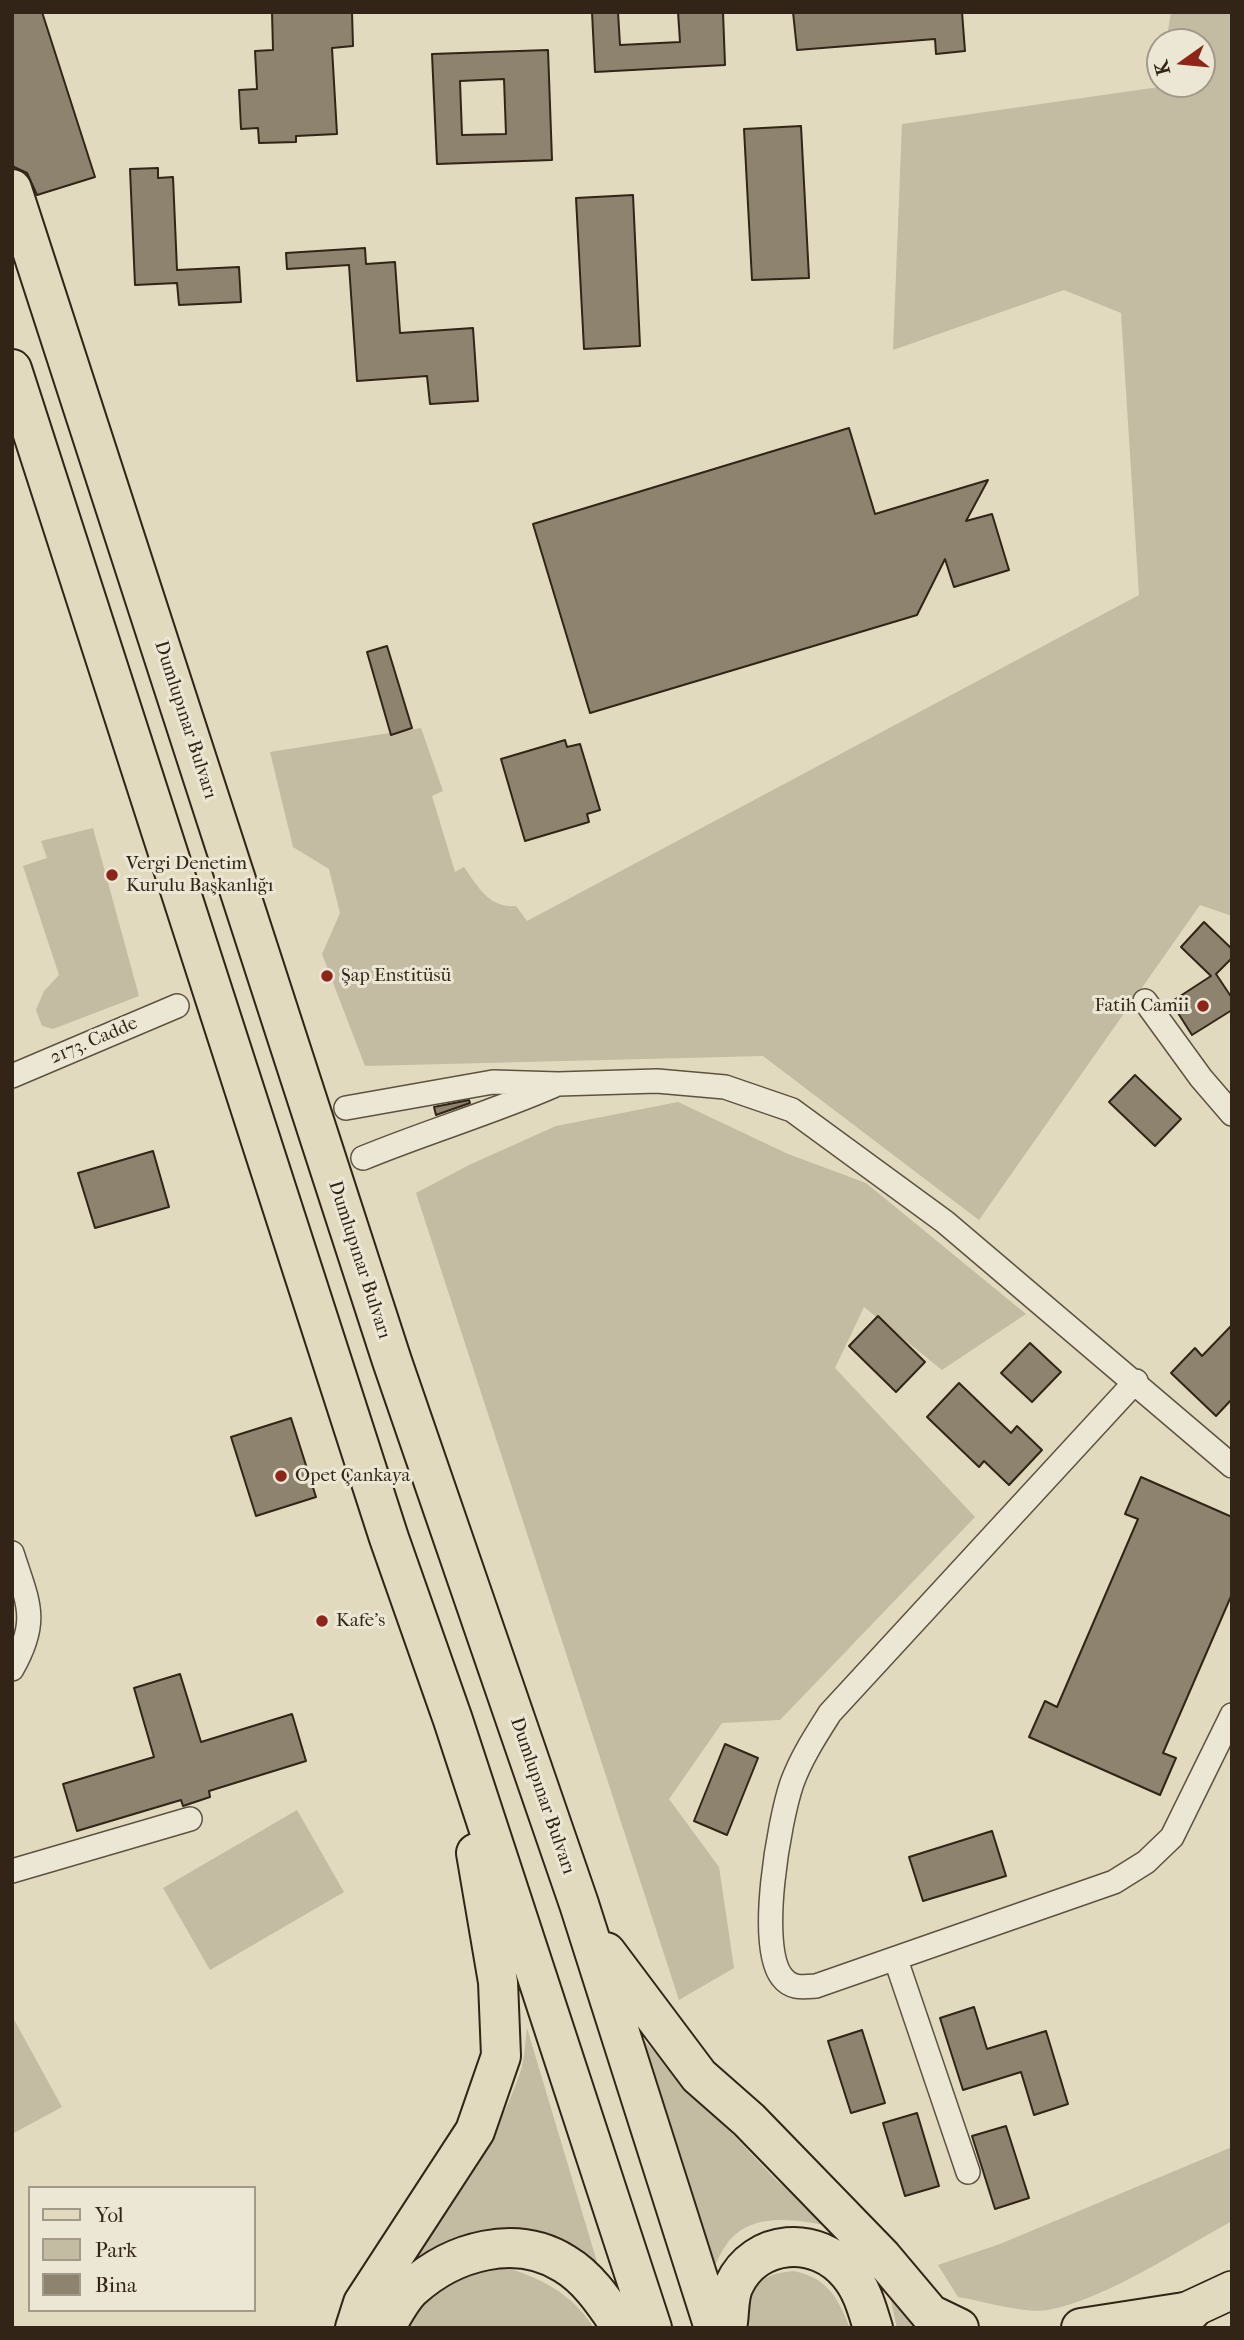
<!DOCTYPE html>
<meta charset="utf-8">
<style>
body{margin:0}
#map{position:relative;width:1244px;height:2340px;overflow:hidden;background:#e1dabe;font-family:"IM FELL French Canon",serif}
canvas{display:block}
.frame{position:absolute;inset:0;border:14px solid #322417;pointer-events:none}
.legend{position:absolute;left:28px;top:2186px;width:228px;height:126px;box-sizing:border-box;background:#ece7d5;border:2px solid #a29989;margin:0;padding:9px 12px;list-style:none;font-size:21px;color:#322417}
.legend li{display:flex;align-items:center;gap:14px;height:35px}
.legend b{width:35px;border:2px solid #a29989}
.north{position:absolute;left:1146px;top:28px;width:70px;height:70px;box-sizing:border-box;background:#ece7d5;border:2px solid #a29989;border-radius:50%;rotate:255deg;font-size:19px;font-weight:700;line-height:28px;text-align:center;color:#322417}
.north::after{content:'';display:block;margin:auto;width:24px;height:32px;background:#8f2418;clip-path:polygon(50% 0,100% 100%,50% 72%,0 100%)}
</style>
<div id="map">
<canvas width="1244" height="2340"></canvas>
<div class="frame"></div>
<ul class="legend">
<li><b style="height:9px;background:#e1dabe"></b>Yol</li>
<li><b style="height:19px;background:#c3bba2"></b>Park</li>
<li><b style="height:19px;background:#8d836e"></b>Bina</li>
</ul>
<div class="north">K</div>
</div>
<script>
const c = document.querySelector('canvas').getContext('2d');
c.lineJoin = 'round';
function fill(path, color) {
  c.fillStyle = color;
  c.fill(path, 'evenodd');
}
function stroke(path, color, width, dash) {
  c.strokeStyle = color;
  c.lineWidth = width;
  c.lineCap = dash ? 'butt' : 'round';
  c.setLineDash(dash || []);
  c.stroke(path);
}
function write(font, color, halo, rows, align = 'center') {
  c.font = font + ' "IM FELL French Canon",serif';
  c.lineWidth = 6;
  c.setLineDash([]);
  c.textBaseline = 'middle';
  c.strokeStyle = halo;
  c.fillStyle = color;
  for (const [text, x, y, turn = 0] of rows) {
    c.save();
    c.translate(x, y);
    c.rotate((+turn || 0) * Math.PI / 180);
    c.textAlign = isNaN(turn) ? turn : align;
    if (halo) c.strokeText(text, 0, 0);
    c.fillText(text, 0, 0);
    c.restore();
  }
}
fill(new Path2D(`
 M1171,12H1232V916L1200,905L979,1220L763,1056L365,1066L322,954L340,913L329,869L293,847L270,752L421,728L443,791L432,796L455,872L464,867C478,887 489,908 516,906L527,921L1139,595L1121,313L1064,290L893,350L902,124L1159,87L1160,84H1202V42H1166Z
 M93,828L139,996L53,1029L42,1026L36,1010L44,991L59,975L23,866L47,858L41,841Z
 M678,1102L788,1154L866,1183L1026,1314L942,1370L864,1307L835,1368L975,1517L780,1720L722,1723L669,1799L719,1867L734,1968L679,2000L416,1193L469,1165L556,1126Z
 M297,1810L344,1892L210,1970L163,1888Z
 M12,2016L62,2107L12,2134Z
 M527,2028L597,2262L564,2245L404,2271C445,2207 497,2143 521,2070C525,2057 525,2041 527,2028Z
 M634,2030L776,2180L831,2226C796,2220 750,2210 726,2245C719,2255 714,2268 709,2279Z
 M1232,2147V2221C1179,2250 1106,2299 1048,2310C1024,2314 983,2301 958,2297L938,2265L1000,2244Z
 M501,2266C539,2277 572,2293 594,2328H403L407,2319L447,2276Z
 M793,2271C827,2277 838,2298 850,2328H743C748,2291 753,2275 793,2271Z
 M888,2288L923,2328H897Z`), '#c3bba2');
const building = new Path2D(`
 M12,12H42L95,177L37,195L27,173L12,166Z
 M272,12H352L353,46L332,48L337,134L296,136V142L259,143L258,128L241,129L239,90L257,89L255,51L273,50Z
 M592,12H618L620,45L680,42L678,12H723L725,65L595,72Z
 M793,12H962L965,51L936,54L935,39L797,50Z
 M548,50L552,160L437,164L432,54ZM504,79L506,134L462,135L460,81Z
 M801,126L809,278L752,280L744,129Z
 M158,168V178L173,177L177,270L239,267L241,302L179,305L177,283L135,285L130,169Z
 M633,195L640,346L584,349L576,198Z
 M365,248L366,264L395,262L400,333L473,328L478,401L430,404L427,376L357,381L349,265L287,269L286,253Z
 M849,428L875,514L988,480L966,521L992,514L1009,570L954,587L945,559L917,615L590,713L533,524Z
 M387,646L412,728L391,735L367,652Z
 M565,740L567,747L580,744L600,810L587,814L589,822L525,841L501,759Z
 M1204,922L1232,949V958L1216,974L1232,998V1010L1192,1035L1171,1002L1211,976L1181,947Z
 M1135,1075L1181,1119L1155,1146L1109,1102Z
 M469,1100L470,1103L436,1115L434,1107Z
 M153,1151L169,1207L95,1228L78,1173Z
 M878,1316L925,1362L896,1392L849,1346Z
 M1232,1325V1399L1216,1416L1171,1373L1195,1348L1202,1356Z
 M1030,1343L1061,1372L1032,1402L1001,1373Z
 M959,1383L1011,1433L1017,1426L1042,1450L1009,1485L984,1461L979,1467L927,1417Z
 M291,1418L316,1497L256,1516L231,1437Z
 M1141,1477L1232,1517V1594L1163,1753L1176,1758L1160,1795L1029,1737L1045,1701L1057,1707L1138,1519L1125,1514Z
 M180,1674L201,1742L292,1714L306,1761L209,1791L210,1797L183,1806L181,1800L77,1831L63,1784L154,1757L134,1688Z
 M725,1744L758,1758L727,1835L694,1821Z
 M992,1831L1006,1876L923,1901L909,1857Z
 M974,2007L987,2049L1046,2031L1068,2104L1034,2115L1021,2072L963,2090L940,2018Z
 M862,2030L885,2103L851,2113L828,2041Z
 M917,2113L939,2186L905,2196L883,2123Z
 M1006,2126L1029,2198L995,2209L972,2136Z`);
fill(building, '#8d836e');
stroke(building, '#322417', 2);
const street = new Path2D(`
 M1145,1001L1201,1078L1232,1114
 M12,1076L177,1006
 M346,1108L493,1082L558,1084L657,1081L725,1087L792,1110L945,1222L1232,1466
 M363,1158C426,1132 491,1113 553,1086
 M1136,1381L830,1713C816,1735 801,1758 792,1783C779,1821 757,1946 782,1977C791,1989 803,1987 816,1986L1114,1882L1146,1862L1172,1837L1232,1715
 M12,1553C28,1603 40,1620 12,1669
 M12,1871L190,1819
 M896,1960L968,2172`);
const primary = new Path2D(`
 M1163,2322L1232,2290`);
const highway = new Path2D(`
 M12,189L392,1361L579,1904L714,2328
 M12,369L389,1538L453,1720L652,2328
 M606,1952L699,2076L749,2120L882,2257L930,2314L959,2328
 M355,2328L363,2303L475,2131L501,2056L498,1982L476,1853
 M385,2328C393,2315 401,2298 412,2288C453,2251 516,2233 565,2264C590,2279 606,2305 622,2328
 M727,2328C730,2315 728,2297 734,2285C755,2239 817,2234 849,2274C862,2289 867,2309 873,2328
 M1081,2328L1191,2311`);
stroke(street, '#5e5241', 26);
stroke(primary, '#322417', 40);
stroke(highway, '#322417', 42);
stroke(street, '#ece7d5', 23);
stroke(primary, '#e1dabe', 37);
stroke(highway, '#e1dabe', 38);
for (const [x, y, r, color] of [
 [112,875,7,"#8f2418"],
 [327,976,7,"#8f2418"],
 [1203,1006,7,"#8f2418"],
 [281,1476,7,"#8f2418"],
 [322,1621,7,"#8f2418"]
]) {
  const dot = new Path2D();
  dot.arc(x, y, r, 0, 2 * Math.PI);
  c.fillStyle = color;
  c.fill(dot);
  stroke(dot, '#ece7d5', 2.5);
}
write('19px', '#322417', '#ece7d5', [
 ["Dumlupınar Bulvarı",185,720,72],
 ["2173. Cadde",94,1041,-23],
 ["Dumlupınar Bulvarı",359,1260,72],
 ["Dumlupınar Bulvarı",542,1796,71]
]);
write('19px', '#322417', '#ece7d5', [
 ["Vergi Denetim",126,864],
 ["Kurulu Başkanlığı",126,886],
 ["Şap Enstitüsü",341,976],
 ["Fatih Camii",1189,1006,"right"],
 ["Opet Çankaya",295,1476],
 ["Kafe's",336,1621]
], 'left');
</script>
